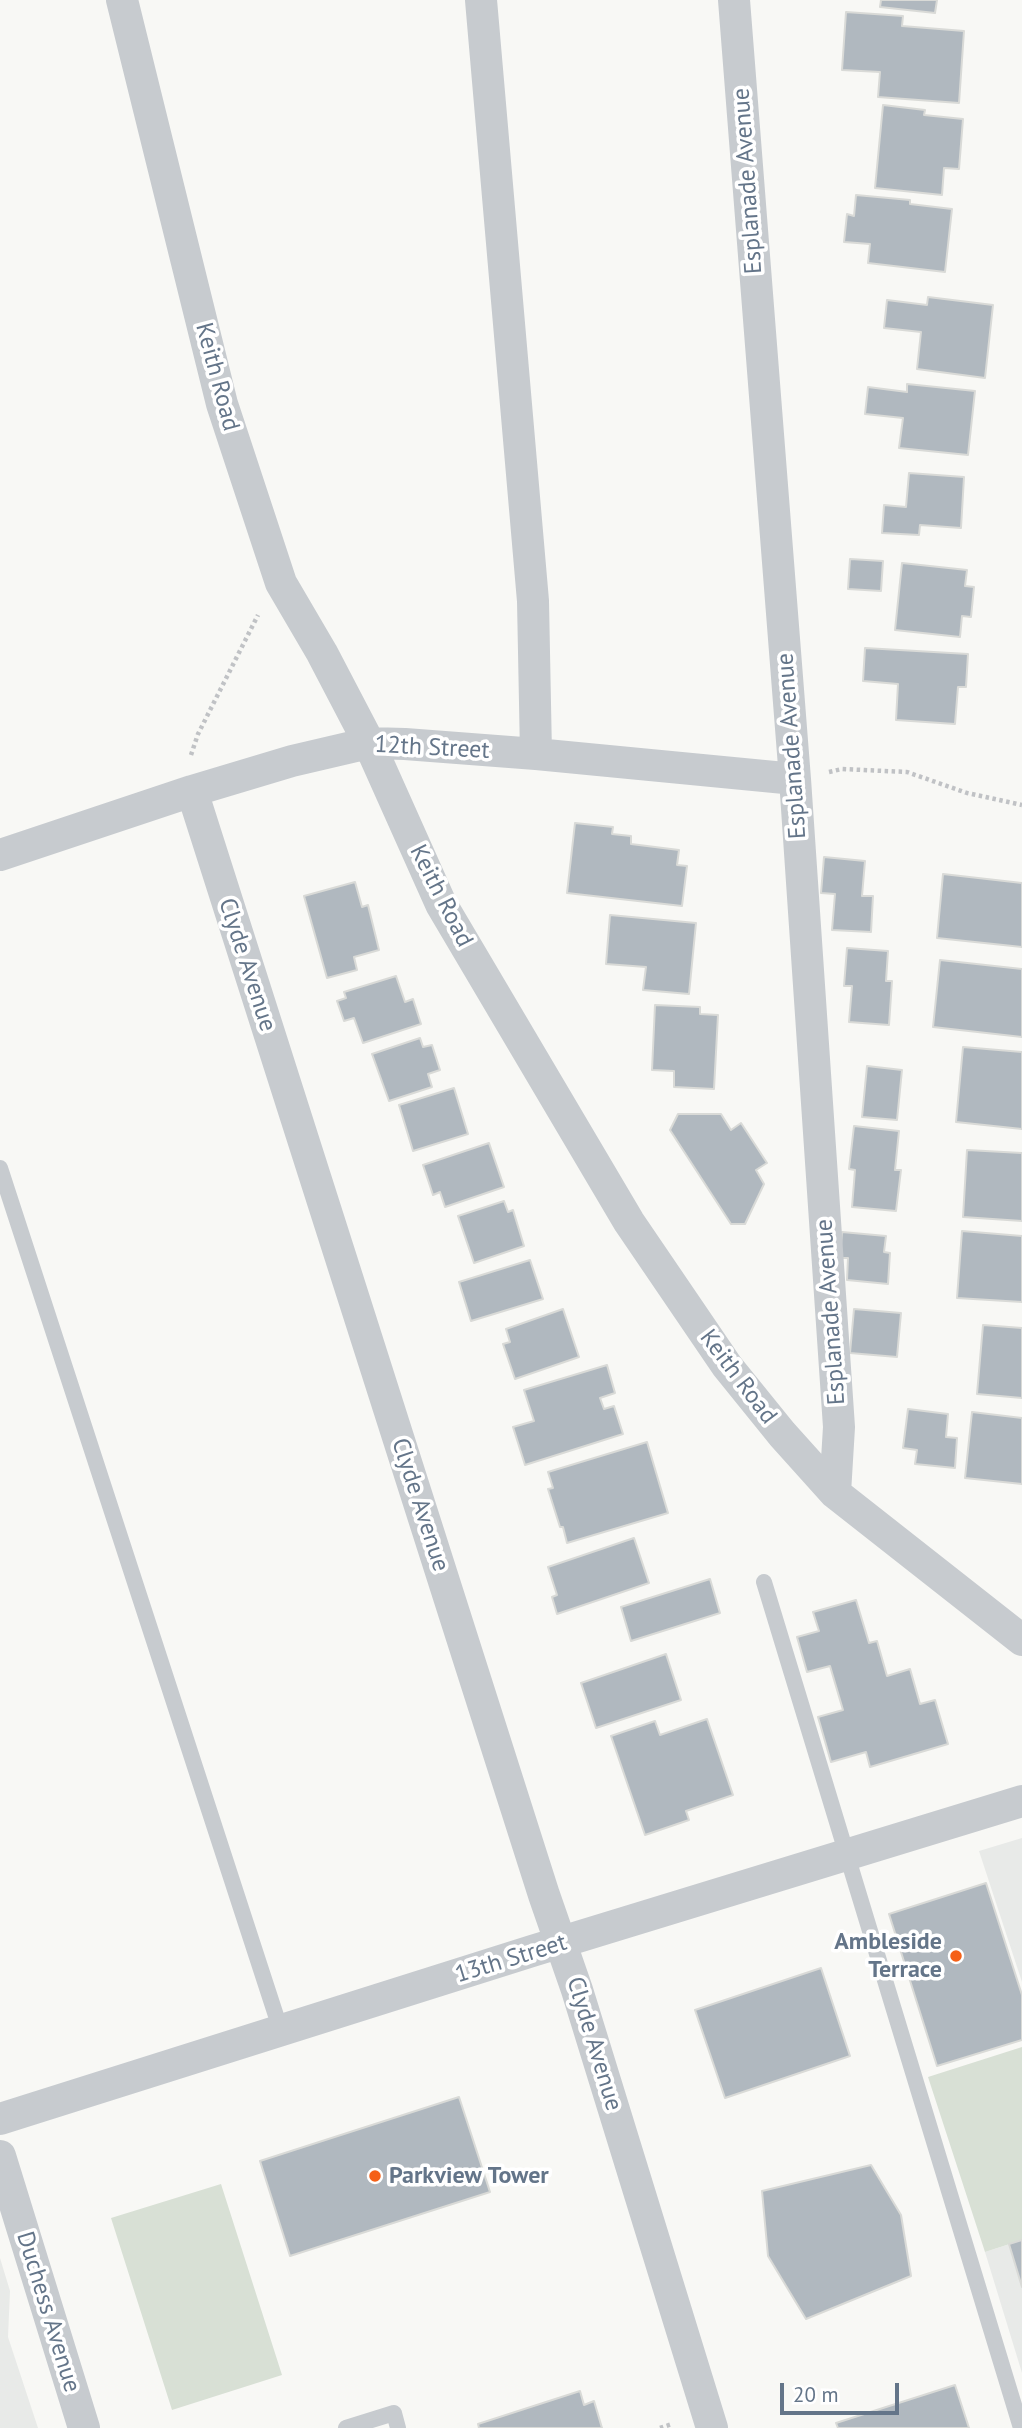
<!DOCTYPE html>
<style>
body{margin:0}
#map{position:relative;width:1022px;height:2428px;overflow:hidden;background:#f8f8f5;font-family:"PT Sans",sans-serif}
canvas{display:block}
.scale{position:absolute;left:780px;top:2383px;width:119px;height:32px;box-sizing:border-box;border:4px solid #647589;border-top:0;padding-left:9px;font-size:21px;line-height:24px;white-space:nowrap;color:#647589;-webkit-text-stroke:5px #fff;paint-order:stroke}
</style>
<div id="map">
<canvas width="1022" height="2428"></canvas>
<div class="scale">20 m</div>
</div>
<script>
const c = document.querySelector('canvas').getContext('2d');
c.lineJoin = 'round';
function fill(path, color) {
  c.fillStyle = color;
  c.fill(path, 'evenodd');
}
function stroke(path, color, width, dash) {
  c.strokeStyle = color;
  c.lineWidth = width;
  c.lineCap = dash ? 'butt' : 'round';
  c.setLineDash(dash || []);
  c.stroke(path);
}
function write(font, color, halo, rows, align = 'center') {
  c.font = font + ' "PT Sans",sans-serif';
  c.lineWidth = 7;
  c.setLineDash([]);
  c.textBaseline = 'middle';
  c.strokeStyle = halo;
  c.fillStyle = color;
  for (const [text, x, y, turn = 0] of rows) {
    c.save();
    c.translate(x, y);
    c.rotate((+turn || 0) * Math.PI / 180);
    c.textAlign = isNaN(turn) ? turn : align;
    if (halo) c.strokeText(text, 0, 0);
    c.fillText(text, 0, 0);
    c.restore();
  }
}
fill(new Path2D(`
 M1022,1838V1982L979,1851Z
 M1022,2240V2373L985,2252Z
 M0,2258L10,2291L8,2337L38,2428H0Z`), '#e8eae8');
fill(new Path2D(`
 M1022,2047V2240L985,2252L928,2077Z
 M221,2184L282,2375L172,2410L111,2218Z`), '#d8e0d5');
const building = new Path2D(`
 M881,0H937L935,13L880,7Z
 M846,12L903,16L902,26L964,31L959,103L878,97L880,72L842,70Z
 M883,105L925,110L924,115L963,119L959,169L944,168L942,195L875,188Z
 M856,195L910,200V204L952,209L945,272L868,263L870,244L844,242L847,214L854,216Z
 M928,297L993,305L985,378L917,369L921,332L884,328L887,300L927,305Z
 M907,384L975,391L968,455L899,448L903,418L865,414L868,387L907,392Z
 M909,473L964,477L961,528L920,525L919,535L882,533L884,505L906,507Z
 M850,559L883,561L881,591L848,589Z
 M902,563L967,570L965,586L974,587L971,617L962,616L960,637L895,630Z
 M865,648L968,654L966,687H958L955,724L896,720L898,684L863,681Z
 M575,823L613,827L612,834L631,836V844L679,850L677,865L687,866L682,906L567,893Z
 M824,857L865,861L862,896H873L871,932L832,930L835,894L821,893Z
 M943,874L1022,883V947L937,938Z
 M355,882L362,907L368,905L379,950L354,957L357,970L327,978L304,896Z
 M610,915L696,923L689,994L643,990L646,967L606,964Z
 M847,948L888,951L886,981H892L889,1025L849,1022L852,986H844Z
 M940,960L1022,969V1037L933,1027Z
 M396,976L405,1002L413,999L421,1024L363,1043L354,1018L344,1021L337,1001L346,998L344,992Z
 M655,1005L700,1007V1014L718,1015L714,1089L674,1087V1071L652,1070Z
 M420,1038L423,1047L432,1045L440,1070L428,1074L432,1087L389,1101L372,1054Z
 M963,1047L1022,1052V1129L956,1122Z
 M867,1066L902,1070L897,1120L862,1117Z
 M454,1088L468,1134L413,1151L399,1105Z
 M678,1114H721L731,1130L741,1123L767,1163L756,1170L764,1184L745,1224H731L670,1130Z
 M854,1126L899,1131L895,1170H901L896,1211L852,1207L855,1170L849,1169Z
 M489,1143L504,1187L445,1207L440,1192L433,1195L423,1165Z
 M967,1150L1022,1153V1221L963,1217Z
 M504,1201L508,1212L513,1210L524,1246L474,1263L458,1216Z
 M962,1231L1022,1236V1302L957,1298Z
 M842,1232L886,1236L884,1252L890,1253L888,1284L847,1280L848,1258H840Z
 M530,1260L543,1299L471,1321L459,1282Z
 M563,1309L579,1357L515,1379L503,1344L510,1342L506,1329Z
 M854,1309L901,1313L897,1357L850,1353Z
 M983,1325L1022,1328V1398L977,1394Z
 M607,1365L615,1393L600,1398L604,1409L614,1406L623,1434L525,1465L513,1427L534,1421L524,1390Z
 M908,1409L948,1414L946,1437L957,1438L955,1468L915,1464L917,1450L903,1448Z
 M972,1412L1022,1418V1484L965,1478Z
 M647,1442L668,1513L567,1543L563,1527H560L548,1489L553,1488L548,1472Z
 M634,1538L649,1583L557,1614L552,1597L557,1595L548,1567Z
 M710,1579L720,1613L631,1641L621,1607Z
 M856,1600L869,1643L877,1641L887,1676L910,1669L920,1704L935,1700L948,1744L870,1767L866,1752L831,1762L818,1717L843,1710L830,1666L807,1672L797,1637L819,1631L813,1612Z
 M666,1654L681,1700L596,1728L581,1683Z
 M707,1719L733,1795L686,1811L689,1820L645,1835L611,1736L655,1721L660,1735Z
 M986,1883L1022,1995V2040L937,2066L889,1914Z
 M821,1968L850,2056L725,2098L695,2010Z
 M459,2097L490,2192L290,2256L260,2161Z
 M871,2165L901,2215L911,2276L806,2319L768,2256L762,2191Z
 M1022,2240V2287L1009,2244Z
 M955,2385L969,2428H838L836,2423Z
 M580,2391L584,2405L594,2401L602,2428H479L478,2424Z`);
fill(building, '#b0b8bf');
stroke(building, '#d9dad7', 2);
stroke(new Path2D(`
 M191,755L198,734L258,615
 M829,772L842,769L907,772L967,793L1022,805
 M660,2428L672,2424`), '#c0c2c5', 4.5, [3.5, 3.5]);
stroke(new Path2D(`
 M0,1168L281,2031
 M764,1582L1021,2428
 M346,2428L394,2413L398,2428`), '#c7cbcf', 16);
stroke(new Path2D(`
 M122,0L222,404L281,583L322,653L369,743L441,904L629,1222L727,1366L782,1434L835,1493L1022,1640
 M481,0L533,601L536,754
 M734,0L795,779L839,1427L835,1493
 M192,791L544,1895L577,1990L712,2428
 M0,855L192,791L292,761L369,743L405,744L536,754L795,779
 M0,2119L532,1951L1022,1801
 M0,2156L84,2428`), '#c7cbcf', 32);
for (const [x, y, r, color] of [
 [956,1956,7,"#f56017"],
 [375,2176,7,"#f56017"]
]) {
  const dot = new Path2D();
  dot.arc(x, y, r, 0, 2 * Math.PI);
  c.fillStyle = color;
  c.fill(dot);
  stroke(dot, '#fff', 2.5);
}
write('24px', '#647589', '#fff', [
 ["Esplanade Avenue",748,181,-94],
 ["Keith Road",217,377,75],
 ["Esplanade Avenue",792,746,-94],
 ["12th Street",432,748,3],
 ["Keith Road",441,896,63],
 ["Clyde Avenue",247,965,72],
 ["Esplanade Avenue",831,1312,-94],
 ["Keith Road",738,1377,53],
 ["Clyde Avenue",420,1505,72],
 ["13th Street",511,1959,-17],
 ["Clyde Avenue",594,2044,73],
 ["Duchess Avenue",48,2312,73]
]);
write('bold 24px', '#647589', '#fff', [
 ["Ambleside",942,1942],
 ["Terrace",942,1970],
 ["Parkview Tower",389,2176,"left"]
], 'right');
</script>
